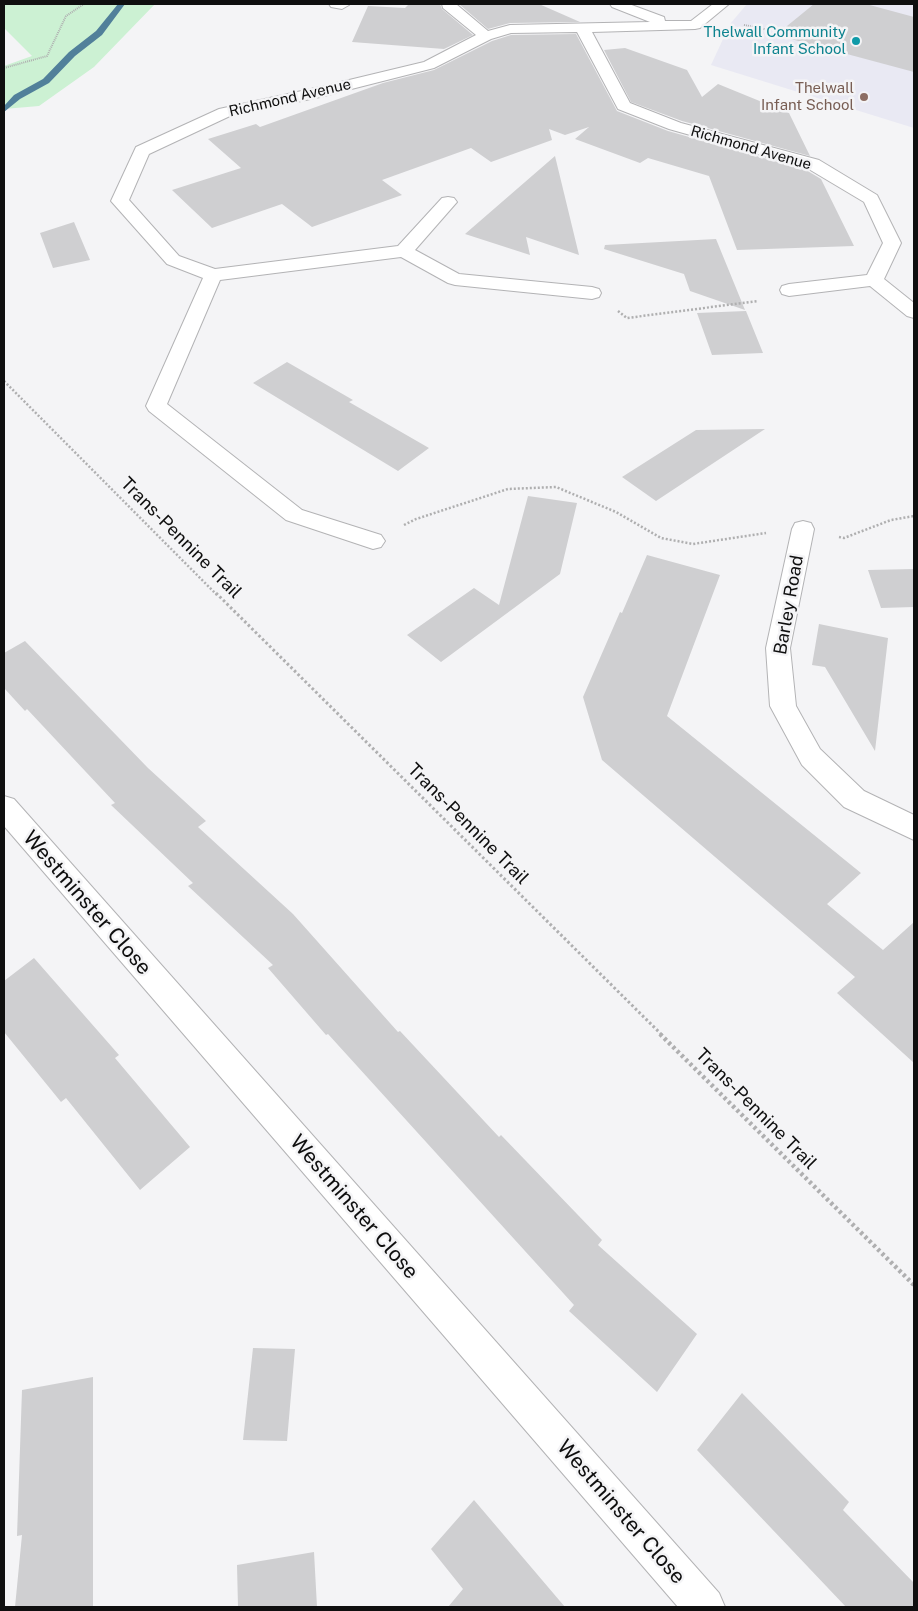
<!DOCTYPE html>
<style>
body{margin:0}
#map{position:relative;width:918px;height:1611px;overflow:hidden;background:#f4f4f6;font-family:"Public Sans",sans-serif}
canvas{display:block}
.frame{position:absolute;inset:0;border:5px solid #0f0f0f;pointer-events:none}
</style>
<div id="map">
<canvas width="918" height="1611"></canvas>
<div class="frame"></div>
</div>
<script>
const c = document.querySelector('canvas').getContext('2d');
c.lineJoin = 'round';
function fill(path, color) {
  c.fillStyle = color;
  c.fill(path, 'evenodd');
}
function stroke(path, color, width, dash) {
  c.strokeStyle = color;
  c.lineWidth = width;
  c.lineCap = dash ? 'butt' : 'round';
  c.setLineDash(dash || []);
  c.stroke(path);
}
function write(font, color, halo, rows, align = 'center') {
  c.font = font + ' "Public Sans",sans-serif';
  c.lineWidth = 5;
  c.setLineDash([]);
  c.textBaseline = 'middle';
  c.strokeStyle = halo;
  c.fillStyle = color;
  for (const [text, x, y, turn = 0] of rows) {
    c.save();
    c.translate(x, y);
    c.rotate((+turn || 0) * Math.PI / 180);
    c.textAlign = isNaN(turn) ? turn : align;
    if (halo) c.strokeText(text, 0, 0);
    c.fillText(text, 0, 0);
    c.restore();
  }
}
fill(new Path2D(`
 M747,4H914V128L711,65L730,24Z`), '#e9e9f3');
fill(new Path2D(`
 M4,4H155L94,67L39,106L4,109V66L32,56L4,28Z`), '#ccf1d3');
fill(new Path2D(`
 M118,4H125L102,35L75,56L49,83L20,99L4,112V106L14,95L43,79L69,52L96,31Z`), '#51809a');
fill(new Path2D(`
 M409,4H440L442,9L473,35L444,49L352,42L368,6L405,8Z
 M459,4H539L580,22L510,23L488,29Z
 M814,4H866L914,17V72L776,35Z
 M576,34L617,111L668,131L806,170L821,179L854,246L737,250L709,176L648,158L640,163L575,139L589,127L565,135L549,129L552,140L491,162L471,148L382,180L402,195L312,227L282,204L212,228L172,190L241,168L208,139L256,124L260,127L383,83L434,70L492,41L511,35Z
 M625,48L687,70L702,97L718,84L789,113L810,156L682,121L631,102L604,50Z
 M555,156L579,255L526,237L530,255L465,234Z
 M74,222L90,260L53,268L40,233Z
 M716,239L745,310L690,291L684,274L604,249L605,245Z
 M746,311L763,353L712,355L697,313Z
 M287,362L353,400L349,402L429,448L398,471L253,383Z
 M765,429L656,501L622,477L696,430Z
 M528,496L577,503L560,574L441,662L407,635L474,588L499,605Z
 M647,555L720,575L667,716L861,873L827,904L883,950L914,922V1063L837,993L855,977L602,760L583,697L620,612L622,613Z
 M914,569V607L881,608L868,570Z
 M819,624L888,638L875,751L825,667L812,665Z
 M25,641L148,768L206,821L198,827L293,914L398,1032L400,1031L499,1137L501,1135L602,1240L598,1245L697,1334L657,1392L569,1311L574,1305L328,1034L326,1035L268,968L273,965L188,886L193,883L111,805L115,803L27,709L25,711L4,688V653Z
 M34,958L119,1055L115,1058L190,1147L140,1190L66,1098L61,1102L4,1032V981Z
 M253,1348L295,1349L287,1441L243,1440Z
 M93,1377V1607H15L22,1535L17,1536L22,1390Z
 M742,1393L849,1502L843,1510L914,1583V1607H846L697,1450Z
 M474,1500L565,1607H448L463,1589L431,1549Z
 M314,1552L317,1607H238L237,1565Z`), '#cfcfd1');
const minor = new Path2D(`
 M329,4H348L349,5L342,9L331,7Z
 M442,4H456L488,31L510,25L650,22L612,7L610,4H629L664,17L665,21H691L713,4H729L700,28L695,29L592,32L630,103L681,123L819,160L877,195L901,243L884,279L914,303V318L907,316L870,286L789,296L782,294L780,290L782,286L789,284L867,275L883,243L864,202L807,168L669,129L618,109L577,32L511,33L491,39L434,68L320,97L230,116L149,154L129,200L179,256L215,269L398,246L442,198L448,197L454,198L457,202L415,250L459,274L592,287L599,289L601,293L599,297L592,299L455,285L448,283L401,257L220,280L167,404L302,510L381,535L385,541L381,547L373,549L286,520L149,411L146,406L203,278L167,264L111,201L136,147L219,109L320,87L424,62L476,35L443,8Z
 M803,521L811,523L814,529L790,648L796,706L820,749L864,791L914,815V840L844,807L802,765L770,706L766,648L792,529L795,523Z
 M4,796L14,799L719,1593L725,1607H678L4,826Z`);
stroke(minor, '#b3b3b5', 2);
stroke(new Path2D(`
 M744,25L769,30
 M4,68L47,56L66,16L84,4`), '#afafb0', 2, [1, 1]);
stroke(new Path2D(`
 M618,311L627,318L758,301
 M4,381L217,595
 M404,525L416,519L508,489L556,487L616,512L661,538L693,544L766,533
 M839,537L844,538L891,520L914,516`), '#afafb0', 2.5, [2, 2]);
stroke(new Path2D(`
 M216,593L662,1035`), '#afafb0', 3, [2.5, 2.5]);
stroke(new Path2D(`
 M660,1034L914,1285`), '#afafb0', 4.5, [3, 3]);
fill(minor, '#fff');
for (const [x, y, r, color] of [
 [856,41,5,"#0f9aa8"],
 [864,97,5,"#8d6e63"]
]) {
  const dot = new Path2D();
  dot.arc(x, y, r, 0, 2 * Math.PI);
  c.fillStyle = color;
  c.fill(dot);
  stroke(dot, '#f4f4f6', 2);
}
write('15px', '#0d838f', '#f4f4f6', [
 ["Thelwall Community",846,32],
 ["Infant School",846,49]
], 'right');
write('15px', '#785e54', '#f4f4f6', [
 ["Thelwall",854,88],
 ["Infant School",854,105]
], 'right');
write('15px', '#0f0f0f', '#f4f4f6', [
 ["Richmond Avenue",290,98,-13],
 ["Richmond Avenue",751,148,16]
]);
write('18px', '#0f0f0f', '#f4f4f6', [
 ["Trans-Pennine Trail",181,538,45],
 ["Barley Road",789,605,-80],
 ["Trans-Pennine Trail",468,824,45],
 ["Trans-Pennine Trail",756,1109,45]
]);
write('21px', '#0f0f0f', '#f4f4f6', [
 ["Westminster Close",87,903,49],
 ["Westminster Close",354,1207,49],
 ["Westminster Close",621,1512,49]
]);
</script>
